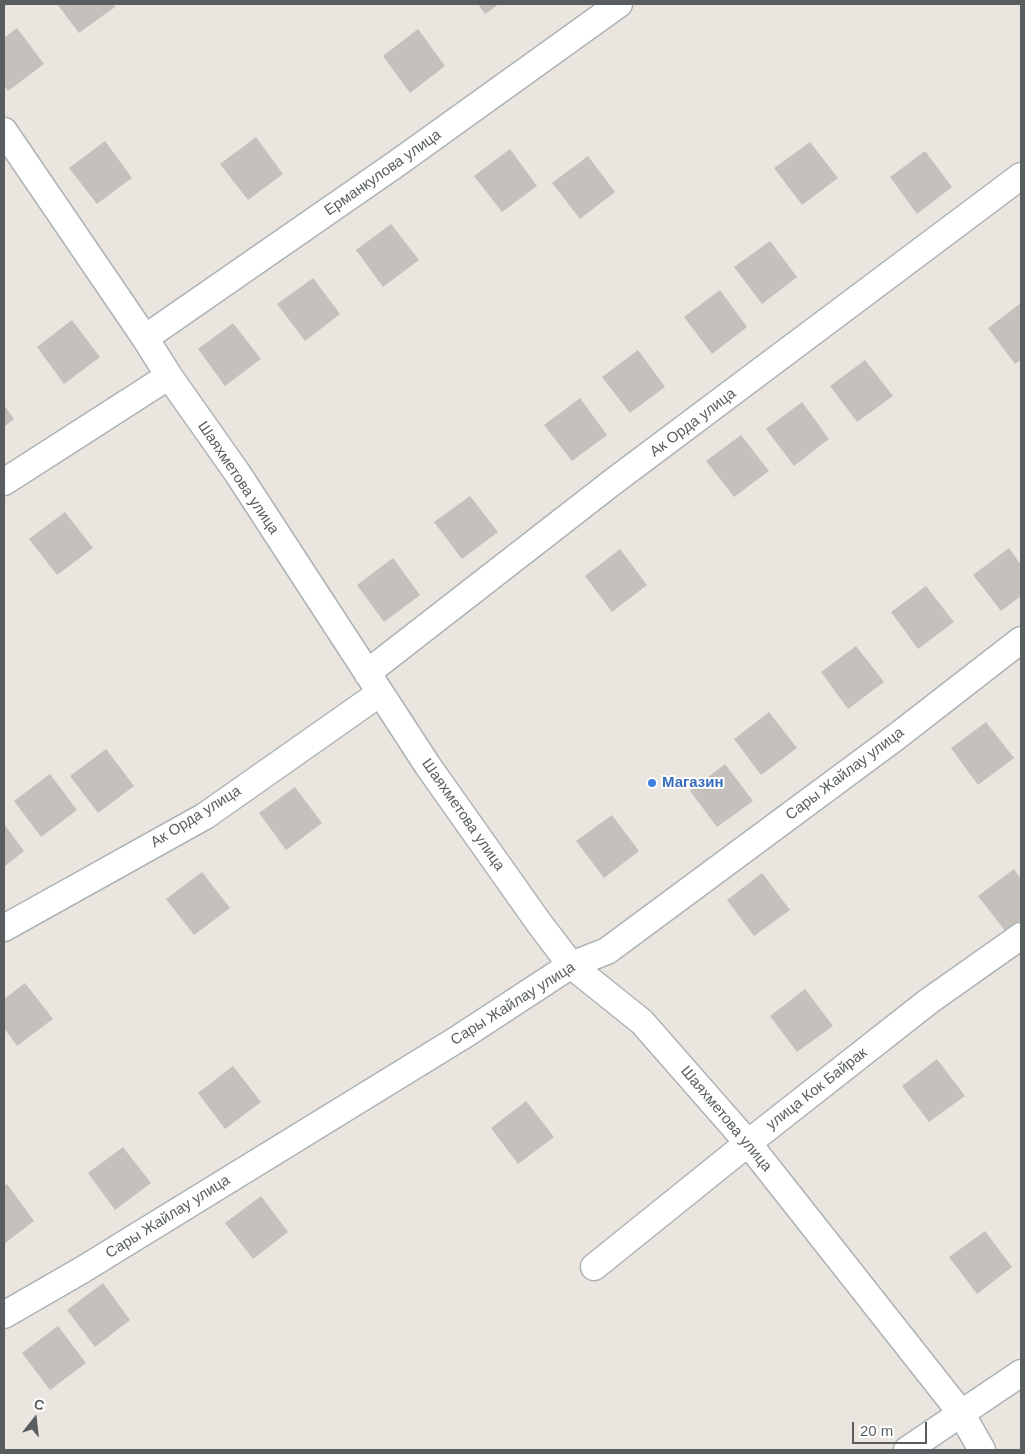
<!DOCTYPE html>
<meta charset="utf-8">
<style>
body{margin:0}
#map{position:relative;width:1025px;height:1454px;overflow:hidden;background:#ebe5df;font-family:Helvetica,sans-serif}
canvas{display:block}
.frame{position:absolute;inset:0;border:5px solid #585e60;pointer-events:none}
.north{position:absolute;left:10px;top:1394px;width:50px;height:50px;-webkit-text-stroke:4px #fff;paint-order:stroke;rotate:16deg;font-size:14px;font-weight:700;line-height:20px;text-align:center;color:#585e60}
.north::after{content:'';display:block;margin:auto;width:18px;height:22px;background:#585e60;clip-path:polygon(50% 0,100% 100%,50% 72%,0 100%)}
.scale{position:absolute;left:852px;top:1422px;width:75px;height:22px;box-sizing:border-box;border:2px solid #585e60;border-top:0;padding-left:6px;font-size:15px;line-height:18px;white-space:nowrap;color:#585e60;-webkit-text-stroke:4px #fff;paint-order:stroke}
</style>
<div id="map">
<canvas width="1025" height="1454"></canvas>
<div class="frame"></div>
<div class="north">С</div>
<div class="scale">20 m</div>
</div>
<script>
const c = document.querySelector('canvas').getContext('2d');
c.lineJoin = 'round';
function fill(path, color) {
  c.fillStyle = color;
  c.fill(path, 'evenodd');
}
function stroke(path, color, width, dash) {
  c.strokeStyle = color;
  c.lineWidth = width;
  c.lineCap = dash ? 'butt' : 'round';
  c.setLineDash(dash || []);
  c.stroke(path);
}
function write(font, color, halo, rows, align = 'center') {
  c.font = font + ' Helvetica,sans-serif';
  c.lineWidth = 4;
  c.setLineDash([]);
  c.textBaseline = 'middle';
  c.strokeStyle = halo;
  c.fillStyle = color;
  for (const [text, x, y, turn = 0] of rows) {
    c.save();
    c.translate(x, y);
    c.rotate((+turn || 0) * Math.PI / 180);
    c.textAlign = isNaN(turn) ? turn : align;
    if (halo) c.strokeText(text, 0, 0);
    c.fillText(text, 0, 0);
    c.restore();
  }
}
fill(new Path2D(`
 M57,4H113L115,7L79,33Z
 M478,4H499L485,14Z
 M17,28L44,64L8,91L4,85V38Z
 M418,29L445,66L410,93L383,56Z
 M256,137L283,174L248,200L220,164Z
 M105,141L132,178L97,204L69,168Z
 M810,142L838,178L802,205L774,168Z
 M510,149L537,186L502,212L474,176Z
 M925,151L952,187L917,214L890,177Z
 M588,156L615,192L580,219L552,183Z
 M391,224L419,260L383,287L356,250Z
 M770,241L797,277L762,304L734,267Z
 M313,278L340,314L305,341L277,304Z
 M720,290L747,327L712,354L684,317Z
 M1021,303V360L1015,364L988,328Z
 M72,320L100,357L64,384L37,347Z
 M233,323L261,359L225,386L198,349Z
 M638,350L665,387L630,413L602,377Z
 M865,360L893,396L857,422L830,386Z
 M580,398L607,435L572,461L544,425Z
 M802,402L829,439L794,466L766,429Z
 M4,405L14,419L4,427Z
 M741,435L769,471L734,497L706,461Z
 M470,496L498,532L462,559L434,522Z
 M65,512L93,548L57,575L29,539Z
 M1009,548L1021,565V596L1001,611L973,575Z
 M620,549L647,585L612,612L585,576Z
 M393,558L420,595L384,622L357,585Z
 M926,586L954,622L918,649L891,612Z
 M856,646L884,682L848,709L821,672Z
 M769,712L797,748L761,775L734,739Z
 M986,722L1014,758L978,785L951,748Z
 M106,749L134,786L98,813L70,776Z
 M725,764L753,801L717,827L690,791Z
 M50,774L77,810L41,837L14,801Z
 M295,787L322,823L286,850L259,813Z
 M612,815L639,851L604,878L576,841Z
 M4,824L24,851L4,867Z
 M1014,869L1021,879V920L1006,932L978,896Z
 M202,872L230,908L194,935L166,899Z
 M762,873L790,910L754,936L727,900Z
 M25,983L53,1019L17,1046L4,1028V999Z
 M805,989L833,1026L797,1052L770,1016Z
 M937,1059L965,1096L929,1122L902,1086Z
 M233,1066L261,1102L225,1129L198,1093Z
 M526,1101L554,1137L518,1164L491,1128Z
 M123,1147L151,1183L115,1210L88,1173Z
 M7,1184L34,1221L4,1244V1187Z
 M261,1196L288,1232L253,1259L225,1223Z
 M985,1231L1012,1267L977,1294L949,1257Z
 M103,1283L130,1320L95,1347L67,1310Z
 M58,1326L86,1363L50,1390L22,1353Z`), '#c6c0bc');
const minor = new Path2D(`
 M4,131L145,338L169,376L238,474L428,766L539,923L571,965L642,1022L748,1143L961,1413L982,1450
 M145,338L396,164L619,4
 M4,482L169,376
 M367,673L614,481L1021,176
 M4,928L205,816L380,693
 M594,1267L748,1143L929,1001L1021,936
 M4,1315L82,1270L461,1037L571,965L607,951L896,737L1021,640
 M907,1450L1021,1373`);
stroke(minor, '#adb2b5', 29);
stroke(minor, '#fff', 26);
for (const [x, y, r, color] of [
 [652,783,5,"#3f7fe0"]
]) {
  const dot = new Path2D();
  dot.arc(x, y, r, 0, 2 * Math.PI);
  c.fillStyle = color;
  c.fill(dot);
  stroke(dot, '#fff', 2);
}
write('15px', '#585e60', '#fff', [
 ["Ерманкулова улица",383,173,-35],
 ["Ак Орда улица",693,423,-37],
 ["Шаяхметова улица",238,478,56],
 ["Сары Жайлау улица",845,774,-37],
 ["Шаяхметова улица",463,815,55],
 ["Ак Орда улица",196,817,-32],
 ["Сары Жайлау улица",513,1004,-32],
 ["улица Кок Байрак",817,1089,-38],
 ["Шаяхметова улица",726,1119,50],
 ["Сары Жайлау улица",168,1217,-32]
]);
write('bold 15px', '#366cbe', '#fff', [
 ["Магазин",662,783]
], 'left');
</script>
